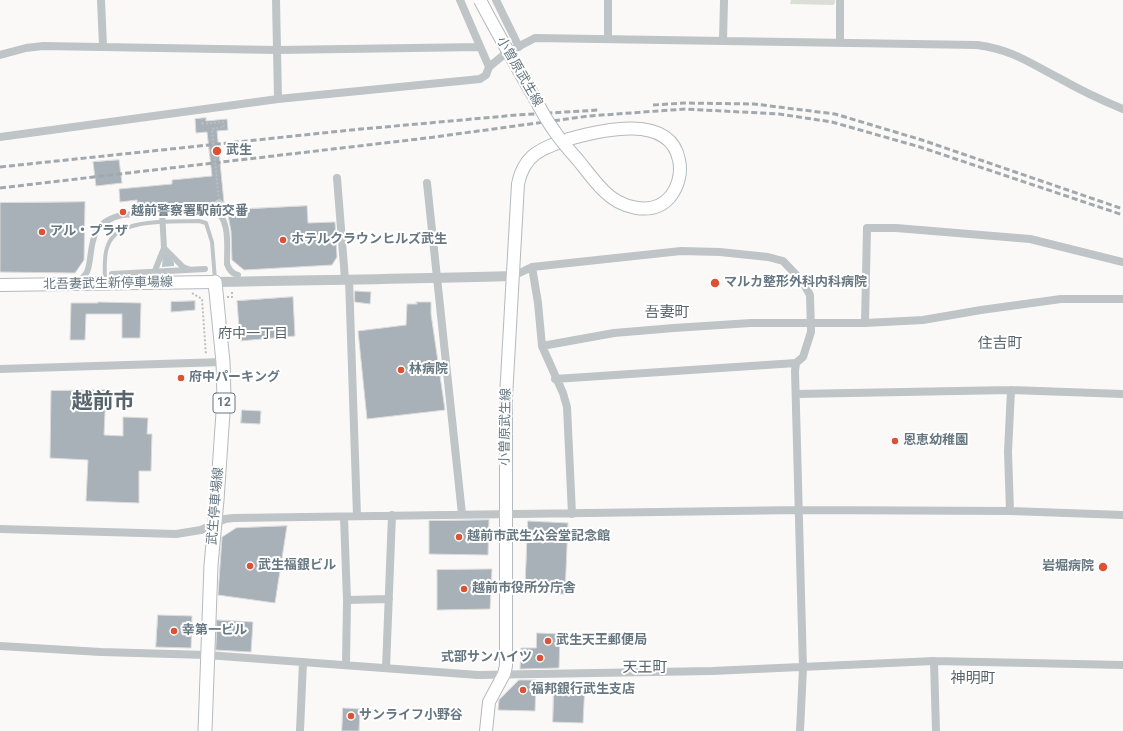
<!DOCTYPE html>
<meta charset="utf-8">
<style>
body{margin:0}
canvas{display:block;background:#faf9f8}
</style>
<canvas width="1123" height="731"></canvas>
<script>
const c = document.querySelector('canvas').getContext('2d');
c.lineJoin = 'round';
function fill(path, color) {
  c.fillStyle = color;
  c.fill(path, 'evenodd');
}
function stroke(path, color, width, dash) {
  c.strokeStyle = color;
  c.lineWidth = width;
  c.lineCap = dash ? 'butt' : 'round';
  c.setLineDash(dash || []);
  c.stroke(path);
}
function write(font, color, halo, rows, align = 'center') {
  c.font = font + ' Roboto,"Noto Sans JP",sans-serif';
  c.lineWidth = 4;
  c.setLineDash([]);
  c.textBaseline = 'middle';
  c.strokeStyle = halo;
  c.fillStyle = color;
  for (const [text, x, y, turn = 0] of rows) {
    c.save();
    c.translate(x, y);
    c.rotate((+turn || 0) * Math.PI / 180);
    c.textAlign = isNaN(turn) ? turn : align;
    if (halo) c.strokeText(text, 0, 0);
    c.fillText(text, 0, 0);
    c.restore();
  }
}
fill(new Path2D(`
 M791,0H835V3L833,5L790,4Z`), '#daded7');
fill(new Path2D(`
 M163,253L169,254L174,263V266L162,267Z`), '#b8c5c8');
const building = new Path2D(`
 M206,118V121L227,119L228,130L217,131L224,203L219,199L214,203L138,209L137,200L120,202L119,189L172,184V180L212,176L207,132L196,133L195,119Z
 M119,160L122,183L96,186L93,162Z
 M85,202L84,260L75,273L0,272V203Z
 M307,206L308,223L335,222L337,257L332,265L244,270L232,260L231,231L227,210Z
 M355,291L371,292L370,304L355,302Z
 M293,297L295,336L240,341L237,301Z
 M195,301V310L171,312V302Z
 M98,302L141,303L140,338H122V314H86L85,340H70L71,303H98Z
 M416,302H431V314L445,410L367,419L358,331L406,325L407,304H417Z
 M106,390L104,435L123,436V417L148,418L147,434H152L151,471H139V503L86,501L88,460L50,458L51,391Z
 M242,410L261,411L260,424L241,423Z
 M489,520L488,555L429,554V521Z
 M528,521L568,523L565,594L525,593Z
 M287,526L275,603L218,595L222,537L236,528Z
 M488,569H492L490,609L437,610V570Z
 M158,615L192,616L191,648L156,647Z
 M217,620L253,622L251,652L216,650Z
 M537,633L560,634L559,668L520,669L521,648H536Z
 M519,680H536L535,711L498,710L499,700Z
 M554,682L585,683L583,723L553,722Z
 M343,708L360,709L359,731H342Z`);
fill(building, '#a8b1b7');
stroke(building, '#dbdbda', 1);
const secondary = new Path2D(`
 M0,285L215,282
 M486,731L489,702L504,674L506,666V397L518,184C524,154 542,148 569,139`);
const primary = new Path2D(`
 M205,731L211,565L217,500L224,398L223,362L215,282`);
stroke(secondary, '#b4babe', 14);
stroke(primary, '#b5babe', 15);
stroke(new Path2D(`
 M202,118V124
 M192,293L202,299L206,355
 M227,297H232V291`), '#babec0', 2, [2, 2]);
stroke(new Path2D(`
 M105,282C105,271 103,256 108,245C118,217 174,222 199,221L206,223L212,242L215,280`), '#bfc4c7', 4);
stroke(new Path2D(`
 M219,203V213
 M164,248L183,267L188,269
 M154,273L164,248L162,212
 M112,274L205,269
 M78,280C102,272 75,225 122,215L211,208C231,216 227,245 227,264C229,270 233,274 238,275`), '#bfc4c7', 6);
stroke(new Path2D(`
 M101,0L103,46
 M276,0L278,99
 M496,0L519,47
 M840,0V42
 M608,39V0
 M723,41L724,0
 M0,55L26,48L43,46L277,50L480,47
 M489,67L506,53L535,38L977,45C1013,50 1028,62 1059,78C1080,90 1101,100 1123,109
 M0,137L278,99L480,79L486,75L489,67L460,0
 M337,178L345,279
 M427,183L462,514
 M532,267L538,303L542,346L563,393L567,407L572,514
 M513,276L532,267L681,251L720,252L768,257L783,261L802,281L810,295L811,332L803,357L796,363L795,371L803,668L800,731
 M349,279L357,516
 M865,323L867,228H896L1030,239L1123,262
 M542,346L614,333L674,328L751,323H865L923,320L981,310L1061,299H1123
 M0,369L223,362
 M555,379L796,363
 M796,394L1011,390L1123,394
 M1010,511L1008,452L1011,390
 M344,517L347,600L346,665
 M0,529L176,534L201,530L225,519L233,518L800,510L1010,511L1123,515
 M347,600L389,599
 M0,646L101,652L207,655L478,675L712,671L934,661L1123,665
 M934,661L936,731
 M386,668L392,515
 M300,731L303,662`), '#bfc4c7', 8);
stroke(new Path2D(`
 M215,282C315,280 414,279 513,276`), '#bfc4c7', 10);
stroke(secondary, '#fff', 12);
stroke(primary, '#fff', 13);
stroke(new Path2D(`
 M653,105L685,103L754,104L835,114L922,140L1123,209
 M0,167L351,130L517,115L599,110
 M0,188L427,138L589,116L685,109L779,114L832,122L920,147L1123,215`), '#a1a9ae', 3, [6, 3]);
const secondaryBridge = new Path2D(`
 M480,0C496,31 513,60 530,90C538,103 544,117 553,129C560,140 569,150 578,160C586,170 594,181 603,190C619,207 652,218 670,197C678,187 682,173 679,160C670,113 601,130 569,139`);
stroke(secondaryBridge, '#b4babe', 14, []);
stroke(new Path2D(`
 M202,124L223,122L224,127L212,129L219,203`), '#babec0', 2, [2, 2]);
stroke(secondaryBridge, '#fff', 12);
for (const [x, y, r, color] of [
 [217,151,5,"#dc5235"],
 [123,212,4,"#dc5235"],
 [42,232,4,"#dc5235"],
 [283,240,4,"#dc5235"],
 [715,283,5,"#dc5235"],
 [401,370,4,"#dc5235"],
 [181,378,4,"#dc5235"],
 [895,441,4,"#dc5235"],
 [459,537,4,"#dc5235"],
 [250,566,4,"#dc5235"],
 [1103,567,5,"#dc5235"],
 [464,589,4,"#dc5235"],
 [174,631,4,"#dc5235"],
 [548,641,4,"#dc5235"],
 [540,658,4,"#dc5235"],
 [523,690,4,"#dc5235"],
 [351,716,4,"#dc5235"]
]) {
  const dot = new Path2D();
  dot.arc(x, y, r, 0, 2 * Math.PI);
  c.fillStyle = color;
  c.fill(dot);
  stroke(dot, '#fff', 1.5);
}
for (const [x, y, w] of [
 [224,403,22]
]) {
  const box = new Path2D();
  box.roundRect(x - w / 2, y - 10, w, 20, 3);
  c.fillStyle = '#fff';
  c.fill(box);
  stroke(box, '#667781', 1);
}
write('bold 12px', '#667781', null, [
 ["12",224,403]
]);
write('13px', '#667781', '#fff', [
 ["小曽原武生線",519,72,60],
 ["北吾妻武生新停車場線",108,284,-1],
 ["小曽原武生線",506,427,-89],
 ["武生停車場線",216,506,-85]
]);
write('bold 13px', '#667781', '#fff', [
 ["武生",226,151],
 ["越前警察署駅前交番",131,212],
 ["アル・プラザ",50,232],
 ["ホテルクラウンヒルズ武生",291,240],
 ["マルカ整形外科内科病院",724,283],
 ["林病院",409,370],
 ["府中パーキング",189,378],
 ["恩恵幼稚園",903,441],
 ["越前市武生公会堂記念館",467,537],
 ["武生福銀ビル",258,566],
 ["岩堀病院",1094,567,"right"],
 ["越前市役所分庁舎",472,589],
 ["幸第一ビル",182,631],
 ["武生天王郵便局",556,641],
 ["式部サンハイツ",532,658,"right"],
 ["福邦銀行武生支店",531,690],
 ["サンライフ小野谷",359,716]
], 'left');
write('14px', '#58646c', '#fff', [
 ["府中一丁目",253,334]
]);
write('15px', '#58646c', '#fff', [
 ["吾妻町",667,313],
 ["住吉町",1000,344],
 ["天王町",645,668],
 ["神明町",973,679]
]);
write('bold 21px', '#58646c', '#fff', [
 ["越前市",103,403]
]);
</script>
